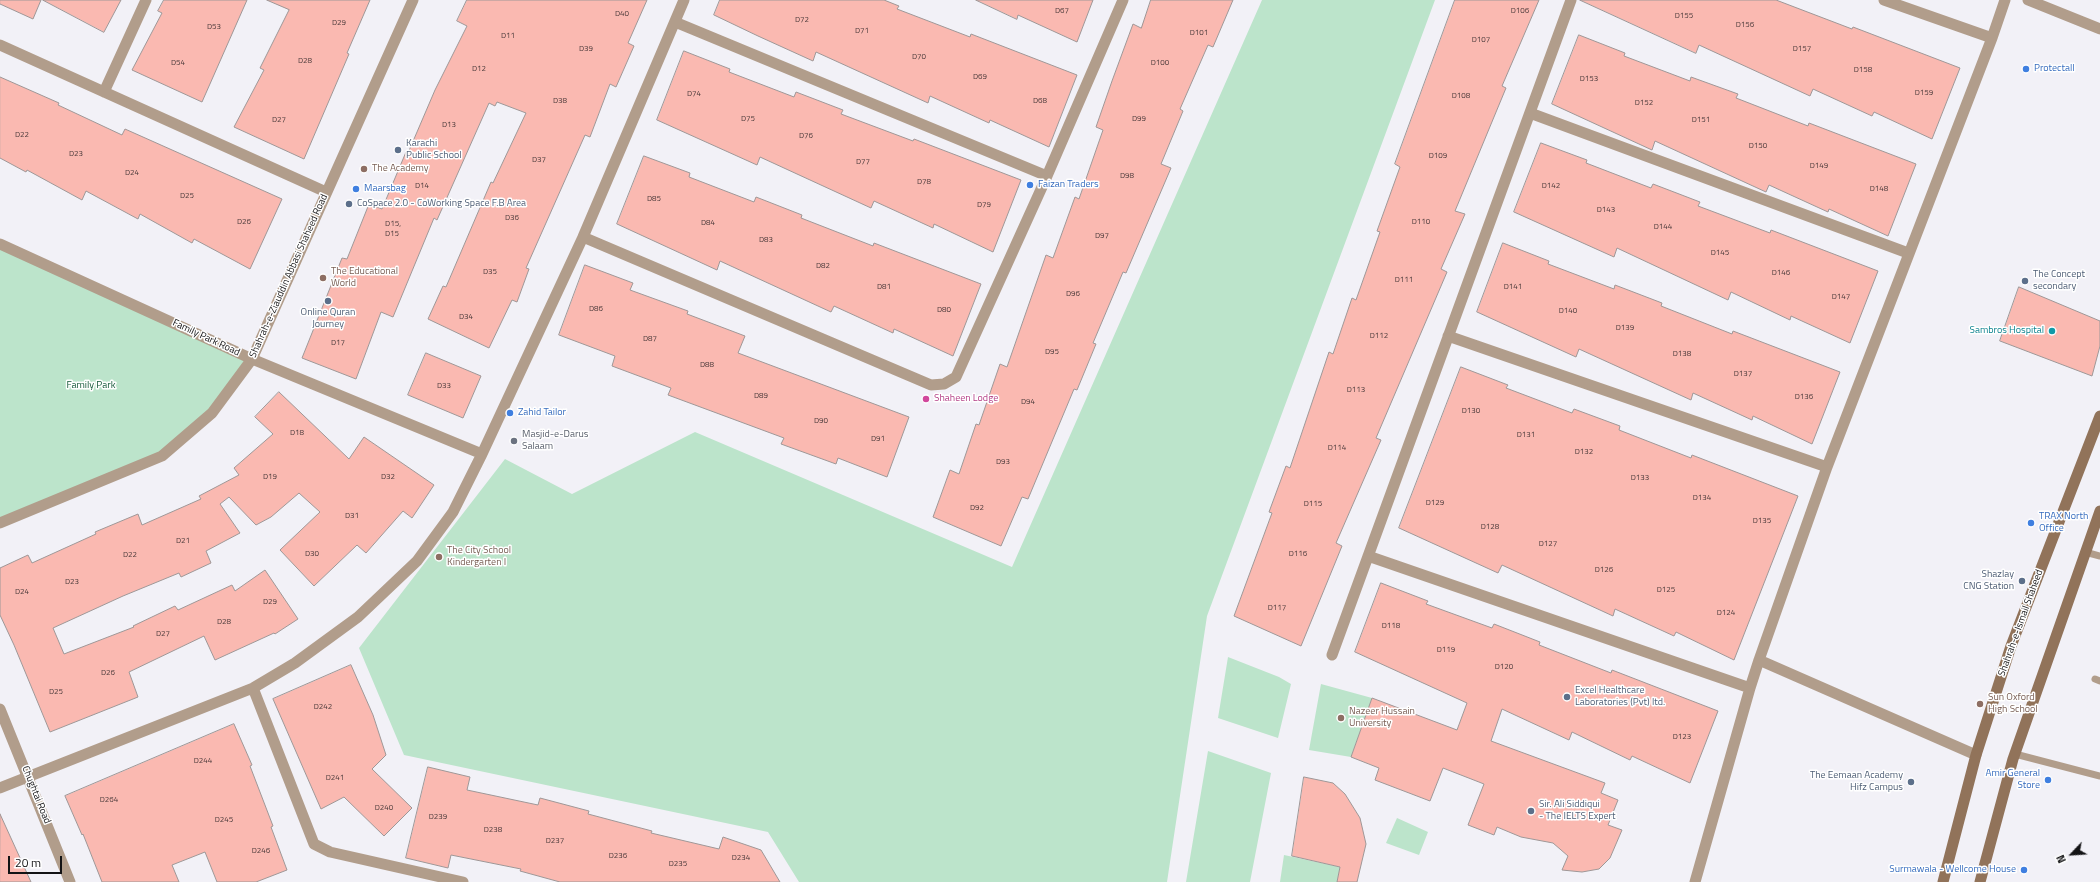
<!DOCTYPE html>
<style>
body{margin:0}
#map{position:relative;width:2100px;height:882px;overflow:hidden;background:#f2f1f7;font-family:"Titillium Web",sans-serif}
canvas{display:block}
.north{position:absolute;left:2052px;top:834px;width:40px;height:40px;-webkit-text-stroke:3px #fff;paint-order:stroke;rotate:245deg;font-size:11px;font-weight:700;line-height:16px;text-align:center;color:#131315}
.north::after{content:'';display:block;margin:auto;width:14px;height:18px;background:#131315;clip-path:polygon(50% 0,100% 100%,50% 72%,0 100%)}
.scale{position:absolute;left:8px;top:856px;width:54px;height:18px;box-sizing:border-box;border:2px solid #131315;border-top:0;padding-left:5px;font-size:12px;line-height:14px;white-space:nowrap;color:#131315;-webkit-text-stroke:3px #fff;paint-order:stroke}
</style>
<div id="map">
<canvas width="2100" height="882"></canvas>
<div class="north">N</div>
<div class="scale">20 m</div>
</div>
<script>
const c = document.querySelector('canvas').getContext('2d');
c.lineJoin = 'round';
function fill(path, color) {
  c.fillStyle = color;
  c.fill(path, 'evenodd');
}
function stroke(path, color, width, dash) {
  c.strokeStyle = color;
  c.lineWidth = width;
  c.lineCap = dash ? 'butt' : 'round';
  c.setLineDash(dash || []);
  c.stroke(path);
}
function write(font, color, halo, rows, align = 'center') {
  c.font = font + ' "Titillium Web",sans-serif';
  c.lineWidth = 3;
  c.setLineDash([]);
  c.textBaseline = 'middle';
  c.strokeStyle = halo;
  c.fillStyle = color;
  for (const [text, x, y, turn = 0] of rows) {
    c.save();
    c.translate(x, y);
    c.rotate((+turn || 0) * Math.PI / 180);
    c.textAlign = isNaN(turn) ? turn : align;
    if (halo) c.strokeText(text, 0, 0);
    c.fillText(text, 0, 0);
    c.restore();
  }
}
fill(new Path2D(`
 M1262,0H1435L1207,616L1167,882H799L768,832L404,755L359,648L505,459L572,494L695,432L1012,567Z
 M0,244L252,359L212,413L162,456L0,522Z
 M1228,657L1279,677L1291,684L1278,738L1218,718Z
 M1321,684L1372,698L1351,757L1309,750Z
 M1208,751L1271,773L1250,882H1186Z
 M1397,818L1428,832L1419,855L1386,843Z
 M1284,855L1340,867L1337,882H1280Z`), '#bce4cb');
const building = new Path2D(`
 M0,0H41L33,19L0,4Z
 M43,0H121L104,32Z
 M164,0H247L202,102L132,70L162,13L158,11Z
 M267,0H370L347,53L349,54L304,159L234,127L264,70L260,68L289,10Z
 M467,0H647L628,43L634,46L616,87L610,84L590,137L585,135L526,268L529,269L517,302L512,300L489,348L428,319L443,286L446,287L491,182L493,183L526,113L497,102L495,106L489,103L437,220L434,218L393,317L381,312L356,379L302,358L342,258L347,259L369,204L382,209L406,152L408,153L435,90L467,26L457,21Z
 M720,0H884L899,6L897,9L970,37L971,34L1077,75L1049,147L990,120L989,123L930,96L928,103L816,52L813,61L758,36L714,15Z
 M976,0H1093L1077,42L1018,15L1017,19Z
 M1151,0H1233L1213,47L1208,45L1180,109L1183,111L1161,164L1171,168L1126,273L1123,272L1093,343L1096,344L1077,390L1074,389L1028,499L1022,497L1001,546L933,517L950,470L959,474L976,424L979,425L1000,364L1007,367L1046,255L1053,258L1075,197L1079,199L1103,130L1096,127L1112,81L1133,24L1141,28Z
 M1455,0H1539L1502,86L1506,88L1455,211L1465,214L1441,269L1447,272L1376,438L1381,440L1336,543L1342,546L1301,646L1234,616L1272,513L1269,512L1286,466L1290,468L1329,352L1333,354L1352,298L1356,300L1380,232L1377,231L1400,167L1395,164Z
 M1580,0H1776L1852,29L1853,27L1960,68L1932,139L1874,112L1872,116L1813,89L1810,96L1699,45L1696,53Z
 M1579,35L1625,53L1624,56L1690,81L1691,77L1738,94L1736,98L1808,126L1809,123L1916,164L1888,236L1829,209L1828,212L1769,185L1766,192L1655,141L1652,150L1552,104Z
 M684,51L730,69L729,72L794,97L796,92L843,110L841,114L913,141L914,139L1021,180L993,252L934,224L933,228L874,201L871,208L760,157L757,165L657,120Z
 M0,77L59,103L58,105L122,135L125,129L282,199L250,269L194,239L192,243L140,214L138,219L86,191L82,200L27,170L26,172L0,158Z
 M1541,143L1587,160L1586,163L1651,188L1653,184L1700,202L1698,206L1770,233L1771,230L1878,271L1850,343L1791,316L1790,320L1731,292L1728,300L1617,248L1614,257L1514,212Z
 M644,156L690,173L689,177L754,202L756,197L802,215L801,218L873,246L874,243L981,284L953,356L894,329L893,333L834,306L831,312L720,261L717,270L617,224Z
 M1503,243L1549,261L1548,264L1614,289L1615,285L1662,303L1661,306L1732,334L1733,331L1840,372L1812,444L1753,416L1752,420L1693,393L1691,400L1579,349L1576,357L1477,312Z
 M585,265L633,283L630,290L688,311L687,314L745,336L738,353L909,417L887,477L838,458L836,464L781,444L784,438L668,395L671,388L612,366L615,356L559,335Z
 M2019,287L2100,321V346L2092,376L2000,341Z
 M426,353L481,376L463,418L408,395Z
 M1461,367L1508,385L1506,388L1572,413L1574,409L1620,426L1619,430L1691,458L1692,455L1798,496L1734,660L1676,632L1674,636L1615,609L1613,616L1502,565L1498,573L1399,528Z
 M279,392L349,459L364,437L434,485L412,518L403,511L366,553L357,545L314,586L280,550L320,512L299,493L271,517L256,525L229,497L220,504L240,533L206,551L211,563L181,577L179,573L123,596L53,628L64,654L134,627L133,626L175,606L178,610L232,585L235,591L265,570L298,619L275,634L274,633L215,660L204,636L129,672L138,697L50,732L14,645L0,615V568L28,555L32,563L96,534L95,532L138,514L142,525L201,499L199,496L239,475L234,468L273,434L255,417Z
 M1381,583L1428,601L1426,604L1492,628L1494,624L1540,642L1539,645L1611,673L1612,670L1718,711L1690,783L1632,756L1630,760L1572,732L1569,740L1502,709L1491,741L1605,783L1601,793L1618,800L1608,825L1622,830L1610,858L1599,869L1582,872L1562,870L1568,856L1553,843L1521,837L1497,827L1494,835L1468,825L1484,784L1443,768L1430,801L1375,780L1379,768L1351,757L1372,698L1457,730L1467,703L1355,652Z
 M351,665L373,715L386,755L372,769L412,808L384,836L344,797L321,809L273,699Z
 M234,724L252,765L250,766L273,826L271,827L287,870L256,882H217L205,852L172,865L179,882H102L83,834L82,835L65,796Z
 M428,767L470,777L467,790L538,805L540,798L589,811L588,814L652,831L651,833L719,849L723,837L761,850L780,882H560L520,871L521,869L451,855L448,868L406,858Z
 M1304,777L1333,783L1345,794L1360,818L1366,844L1357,882H1337L1340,867L1292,856Z
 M0,814L31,882H0Z`);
fill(building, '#fab9b1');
stroke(building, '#9e9797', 1);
stroke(new Path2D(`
 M2085,552L2100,556
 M2095,679L2100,681
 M2015,754L2100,776`), '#b19d8b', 7);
stroke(new Path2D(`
 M1884,0L1992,38
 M2028,0L2100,29
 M675,22L1047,176
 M0,45L326,192
 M104,92L146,0
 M1530,113L1908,253
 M583,237L931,385L944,384L956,377L1047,176L1123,0
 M0,244L252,359L482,454
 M1448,336L1827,467
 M1368,556L1750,688
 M1332,655L1571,0
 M1759,660L1976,755
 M253,688L314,844L330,852L463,882
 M0,788L253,688L295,663L358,617L417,561L453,512L482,454L583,237L684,0
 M1695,882L1750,688L1759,660L1827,467L1992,38L2005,0`), '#b19d8b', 11);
stroke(new Path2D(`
 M0,523L162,456L212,413L252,359L413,0
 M0,709L70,882`), '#b19d8b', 11);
stroke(new Path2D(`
 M1943,882L1976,755L2011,646L2100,416
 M1980,882L2013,759L2100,511`), '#91735a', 11);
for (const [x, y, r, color] of [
 [2026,69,4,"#3f7fe0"],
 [398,150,4,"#5c6f8a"],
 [364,169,4,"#8d6e63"],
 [1030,185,4,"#3f7fe0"],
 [356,189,4,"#3f7fe0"],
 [349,204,4,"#5c6f8a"],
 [323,278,4,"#8d6e63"],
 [2025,281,4,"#5c6f8a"],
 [328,301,4,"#5c6f8a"],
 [2052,331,4,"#0f9aa8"],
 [926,399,4,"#d1479c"],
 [510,413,4,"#3f7fe0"],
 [514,441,4,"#6b7280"],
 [2031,523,4,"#3f7fe0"],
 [439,557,4,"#8d6e63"],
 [2022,581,4,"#5c6f8a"],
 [1567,697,4,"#5c6f8a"],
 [1980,704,4,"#8d6e63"],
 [1341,718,4,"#8d6e63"],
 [2048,780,4,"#3f7fe0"],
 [1911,782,4,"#5c6f8a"],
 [1531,811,4,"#5c6f8a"],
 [2024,870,4,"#3f7fe0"]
]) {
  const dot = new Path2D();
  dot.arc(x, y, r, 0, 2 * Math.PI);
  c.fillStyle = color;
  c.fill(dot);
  stroke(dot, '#fff', 1.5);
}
write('8px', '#4d3c3c', null, [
 ["D67",1062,11],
 ["D106",1520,11],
 ["D40",622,14],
 ["D155",1684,16],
 ["D72",802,20],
 ["D29",339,23],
 ["D156",1745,25],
 ["D53",214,27],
 ["D71",862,31],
 ["D101",1199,33],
 ["D11",508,36],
 ["D107",1481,40],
 ["D39",586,49],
 ["D157",1802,49],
 ["D70",919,57],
 ["D28",305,61],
 ["D54",178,63],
 ["D100",1160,63],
 ["D12",479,69],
 ["D158",1863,70],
 ["D69",980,77],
 ["D153",1589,79],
 ["D159",1924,93],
 ["D74",694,94],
 ["D108",1461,96],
 ["D38",560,101],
 ["D68",1040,101],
 ["D152",1644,103],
 ["D75",748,119],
 ["D99",1139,119],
 ["D27",279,120],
 ["D151",1701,120],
 ["D13",449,125],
 ["D22",22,135],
 ["D76",806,136],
 ["D150",1758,146],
 ["D23",76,154],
 ["D109",1438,156],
 ["D37",539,160],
 ["D77",863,162],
 ["D149",1819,166],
 ["D24",132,173],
 ["D98",1127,176],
 ["D78",924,182],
 ["D14",422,186],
 ["D142",1551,186],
 ["D148",1879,189],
 ["D25",187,196],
 ["D85",654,199],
 ["D79",984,205],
 ["D143",1606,210],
 ["D36",512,218],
 ["D26",244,222],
 ["D110",1421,222],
 ["D84",708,223],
 ["D15,",393,224],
 ["D144",1663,227],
 ["D15",392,234],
 ["D97",1102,236],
 ["D83",766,240],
 ["D145",1720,253],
 ["D82",823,266],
 ["D35",490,272],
 ["D146",1781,273],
 ["D111",1404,280],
 ["D81",884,287],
 ["D141",1513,287],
 ["D96",1073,294],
 ["D147",1841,297],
 ["D86",596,309],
 ["D80",944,310],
 ["D140",1568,311],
 ["D34",466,317],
 ["D139",1625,328],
 ["D112",1379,336],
 ["D87",650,339],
 ["D17",338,343],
 ["D95",1052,352],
 ["D138",1682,354],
 ["D88",707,365],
 ["D137",1743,374],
 ["D33",444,386],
 ["D113",1356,390],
 ["D89",761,396],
 ["D136",1804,397],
 ["D94",1028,402],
 ["D130",1471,411],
 ["D90",821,421],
 ["D18",297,433],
 ["D131",1526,435],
 ["D91",878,439],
 ["D114",1337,448],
 ["D132",1584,452],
 ["D93",1003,462],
 ["D19",270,477],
 ["D32",388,477],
 ["D133",1640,478],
 ["D134",1702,498],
 ["D129",1435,503],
 ["D115",1313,504],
 ["D92",977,508],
 ["D31",352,516],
 ["D135",1762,521],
 ["D128",1490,527],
 ["D21",183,541],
 ["D127",1548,544],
 ["D30",312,554],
 ["D116",1298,554],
 ["D22",130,555],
 ["D126",1604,570],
 ["D23",72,582],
 ["D125",1666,590],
 ["D24",22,592],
 ["D29",270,602],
 ["D117",1277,608],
 ["D124",1726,613],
 ["D28",224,622],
 ["D118",1391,626],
 ["D27",163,634],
 ["D119",1446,650],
 ["D120",1504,667],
 ["D26",108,673],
 ["D25",56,692],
 ["D242",323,707],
 ["D123",1682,737],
 ["D244",203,761],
 ["D241",335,778],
 ["D264",109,800],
 ["D240",384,808],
 ["D239",438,817],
 ["D245",224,820],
 ["D238",493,830],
 ["D237",555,841],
 ["D246",261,851],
 ["D236",618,856],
 ["D234",741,858],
 ["D235",678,864]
]);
write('10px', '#366cbe', '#fff', [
 ["Protectall",2034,69],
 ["Faizan Traders",1038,185],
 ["Maarsbag",364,189],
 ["Zahid Tailor",518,413],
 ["TRAX North",2039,517],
 ["Office",2039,529],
 ["Amir General",2040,774,"right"],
 ["Store",2040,786,"right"],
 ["Surmawala - Wellcome House",2016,870,"right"]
], 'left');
write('10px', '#4e5e75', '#fff', [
 ["Karachi",406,144],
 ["Public School",406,156],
 ["CoSpace 2.0 - CoWorking Space F.B Area",357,204],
 ["The Concept",2033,275],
 ["secondary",2033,287],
 ["Online Quran",328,313,"center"],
 ["Journey",328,325,"center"],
 ["Shazlay",2014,575,"right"],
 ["CNG Station",2014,587,"right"],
 ["Excel Healthcare",1575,691],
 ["Laboratories (Pvt) ltd.",1575,703],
 ["The Eemaan Academy",1903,776,"right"],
 ["Hifz Campus",1903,788,"right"],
 ["Sir. Ali Siddiqui",1539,805],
 ["- The IELTS Expert",1539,817]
], 'left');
write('10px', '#785e54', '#fff', [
 ["The Academy",372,169],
 ["The Educational",331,272],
 ["World",331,284],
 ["The City School",447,551],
 ["Kindergarten I",447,563],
 ["Sun Oxford",1988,698],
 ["High School",1988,710],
 ["Nazeer Hussain",1349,712],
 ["University",1349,724]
], 'left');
write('10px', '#131315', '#fff', [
 ["Shahrah-e-Ziauddin Abbasi Shaheed Road",289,276,-66],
 ["Family Park Road",206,338,25],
 ["Shahrah-e-Ismail Shaheed",2021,623,-70],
 ["Chughtai Road",36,795,68]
]);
write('10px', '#0d838f', '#fff', [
 ["Sambros Hospital",2044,331]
], 'right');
write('10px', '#105535', '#fff', [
 ["Family Park",91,386]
]);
write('10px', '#b23c85', '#fff', [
 ["Shaheen Lodge",934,399]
], 'left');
write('10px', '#5b616d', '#fff', [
 ["Masjid-e-Darus",522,435],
 ["Salaam",522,447]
], 'left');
</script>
